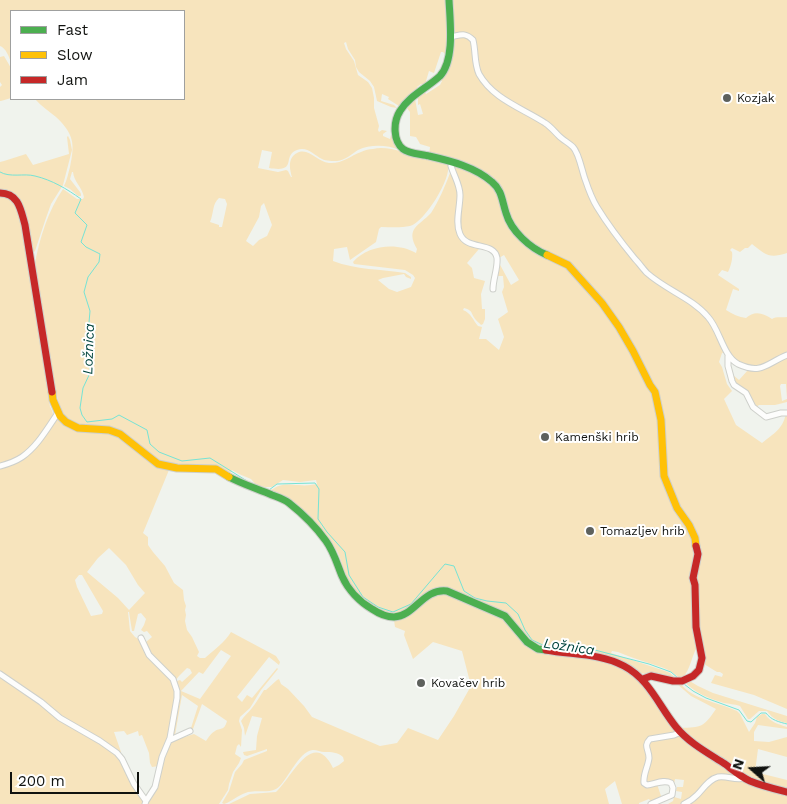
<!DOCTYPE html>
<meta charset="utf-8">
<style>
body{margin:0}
#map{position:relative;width:787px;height:804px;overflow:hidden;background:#f0f3ed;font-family:"Work Sans",sans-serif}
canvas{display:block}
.legend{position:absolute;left:10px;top:10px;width:175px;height:90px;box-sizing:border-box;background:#fff;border:1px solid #9fa09f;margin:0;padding:6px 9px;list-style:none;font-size:15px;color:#10120f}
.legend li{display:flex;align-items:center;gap:10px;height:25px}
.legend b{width:25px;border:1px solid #9fa09f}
.north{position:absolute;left:727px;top:744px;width:50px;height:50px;-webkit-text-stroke:4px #fff;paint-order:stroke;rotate:289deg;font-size:14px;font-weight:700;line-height:20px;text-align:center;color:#10120f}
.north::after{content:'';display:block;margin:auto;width:18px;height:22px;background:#10120f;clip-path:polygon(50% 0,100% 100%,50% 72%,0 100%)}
.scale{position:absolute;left:10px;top:772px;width:129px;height:22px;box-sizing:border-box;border:2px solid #10120f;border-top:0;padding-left:6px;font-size:15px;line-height:18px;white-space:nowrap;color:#10120f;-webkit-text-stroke:4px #fff;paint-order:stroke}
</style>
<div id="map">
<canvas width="787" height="804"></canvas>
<ul class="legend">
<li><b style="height:6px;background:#4caf50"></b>Fast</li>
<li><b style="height:6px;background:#ffc107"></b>Slow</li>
<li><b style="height:6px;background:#c62828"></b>Jam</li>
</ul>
<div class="north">N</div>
<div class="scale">200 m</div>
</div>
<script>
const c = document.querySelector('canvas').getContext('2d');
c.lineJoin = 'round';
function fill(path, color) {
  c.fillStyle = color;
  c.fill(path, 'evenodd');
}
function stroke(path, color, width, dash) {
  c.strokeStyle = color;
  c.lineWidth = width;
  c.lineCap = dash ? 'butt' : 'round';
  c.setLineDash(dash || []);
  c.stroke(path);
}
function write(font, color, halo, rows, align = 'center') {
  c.font = font + ' "Work Sans",sans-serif';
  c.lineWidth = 4;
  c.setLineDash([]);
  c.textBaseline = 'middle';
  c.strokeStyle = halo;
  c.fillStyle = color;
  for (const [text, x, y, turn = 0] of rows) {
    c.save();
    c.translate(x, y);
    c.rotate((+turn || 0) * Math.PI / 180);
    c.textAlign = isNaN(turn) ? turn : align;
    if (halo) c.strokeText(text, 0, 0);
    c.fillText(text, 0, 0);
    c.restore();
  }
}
fill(new Path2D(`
 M0,0H448V38L446,55L443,52H441L434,73L429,71L426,81L430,83L424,86L421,84L417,87L419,90L402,106H399L388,99L389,97L382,94L381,101L394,105L397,108L391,107L377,101L374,87L370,81L359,72L356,67L355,60L348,49L346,42L344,43L346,49L354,61L358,75L368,82L372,88L374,98V108L379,126L378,130L379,132L382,130L387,131L383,134V136L390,139L391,135H393L397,146L401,149L400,150C387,145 371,144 358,150C352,154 345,160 337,161C333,161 326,161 322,159C314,155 307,146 297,150C281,156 299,173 269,168L272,152L262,150L258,168L278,172L286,170L288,171L291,177H292C290,170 287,158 297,153C309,147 317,162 329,163C342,164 350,156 361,152C365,150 369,149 373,149C387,145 408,154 423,157V159H424L425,157L444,162L448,164C452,178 424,223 410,226C401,228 390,227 381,227L379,229L376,242L350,260L347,247L334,249L333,261C356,270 381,269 405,273L411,277V279L406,277L404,274L383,278L378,280L389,289L397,292L411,287L415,278L413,275L405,270L354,264L353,262C368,245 397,242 416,253L417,249C405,228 419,226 431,213C438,203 446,184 450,173L451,172L458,190L457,222L459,236L466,243L479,249L467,263L472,268L474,278L485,281L481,294L482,309H485V319L483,324L481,325C480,323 477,322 476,320C470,313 474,311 464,308L463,310C471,313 473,320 478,326L482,327L479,339H486L499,350L504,337L498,319L508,312L502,292L504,287L503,276H496C498,251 493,253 472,244C469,243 465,241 463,238C454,227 462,205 461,192C460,184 456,177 453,170L456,165L463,166L474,172L494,186L499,192L507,219L515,231L524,241L537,252L544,256L558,261L566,265L593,294L618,329L653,392L659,420L663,477L672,503L690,528L695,544L696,561L692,580L693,585L694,603V630L697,647C691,658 691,668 682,679C675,675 669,669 661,667C647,662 632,658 618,652L612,651L611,653L665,671L670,673L677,679H670L655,675L639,673L620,661L606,657L540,647C522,639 521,626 508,615C500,608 485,605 476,601C467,597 458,591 448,588C420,581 412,629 376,610C366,605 358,597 352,587C344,575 343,563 337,551C324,533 294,493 270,491C282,482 287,485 299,485C305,486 311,485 317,484L316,480L300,482L283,480L272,487H266L257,486L251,479L239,474L232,470L229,474C207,460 189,470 166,464C146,459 135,439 116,431C101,424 83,430 68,420C59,414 60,403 56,393C55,390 54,390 53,387C50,377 49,366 48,357C45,337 42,317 39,296C38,286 33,273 35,263C40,237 48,211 63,189L77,199H83L84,197C82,187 74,182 73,172H72L70,179L80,192L81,194V196H78L70,189L64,186C67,180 68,174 70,167C75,144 74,134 56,117C49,111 41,106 35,99H184V11H11V62C9,57 6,48 0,46ZM219,198L225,199L227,204L222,227H219V225L210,222C214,213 212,204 219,198ZM264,203L272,225L267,236L259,240L253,246L246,241L259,217L261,206ZM504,255L519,280L511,285L498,261L499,258Z
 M451,0H787V253C769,259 766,255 752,244L748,248H745L740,252L732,248L730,250L732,252C733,258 731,266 728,272L722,270L718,275L739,289V291L733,289L726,310C732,314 739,317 746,318C754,310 764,313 772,319C777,316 781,318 787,317V355C780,357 775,361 768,364C757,371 743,367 733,359V357L725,352L722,353L719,362L722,367L727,384L732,391L724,399L736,425L762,443C774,433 782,430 786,414H787V709L754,695L711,683L715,675L722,677L723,674L720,672H717L704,664L697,630V584L694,578L697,568L699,556L696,538L688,521L677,507L668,485L665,470L663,420L656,391L651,384L639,361L634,350L607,308L571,265L562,259L542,253L522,236L508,216L502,192L497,184L473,168L465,165L450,161L449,159L444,157L443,159L429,155L430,147L420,144L419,142L416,137L410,136V112L406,107L413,100L415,99L418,115L423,114L420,104L418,105V96L424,90L426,94L440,85L442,81L438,80C450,70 447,55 452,41C455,37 460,34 465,36C478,39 472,58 475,67C477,73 481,79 485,84C499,103 523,110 543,123C549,127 554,133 560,138L561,137C557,132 552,127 548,123C532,110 510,106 495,92C487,85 481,77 478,67C474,57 479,41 469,35C464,31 457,35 451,32Z
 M4,56L11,68V98L1,101H0V87L2,85L0,82V57Z
 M68,136L70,140L72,150L63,185L51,204L46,218L35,251L33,253L32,252C30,240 25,205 18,197C13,191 7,190 0,189V162L4,161L26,154L33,165L69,154L67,137Z
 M0,195C11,198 15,201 19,212L33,296L35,298L50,407C51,408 53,413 53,414C52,423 29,450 22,455C15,460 8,462 0,465Z
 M787,357V398L786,384H781L780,386L782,401L787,399V402L775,405H759L755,408L735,384L731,369L733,375L739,380L748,370H762L768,368L777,361Z
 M57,419L111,433L120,437L161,468L169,470L143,533L148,537V545L153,552L165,566L174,583L183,590L184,600L186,606L185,610L186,615L185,621L187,630L192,637L199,652L197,656L200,658H205C215,649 224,643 231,632L276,656L280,662L279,665L269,657L237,697L242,702L247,695L252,698L277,668L278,669L261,690L250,708L240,717L239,721L242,730L241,747L239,744L237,746L235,754L241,758L239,763L233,772L229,784L228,790L219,804H147L169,742L194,734L206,741C208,738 211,733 215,731C222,727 224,731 227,721L202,704L193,729L191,728L198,706L182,695L175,735L173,734L177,681L180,680L182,682L192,673L190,669L187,668L179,676L175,681L154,660L145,645L146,642L152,637L147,631L144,632L141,630L144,625L146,619L141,613L138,614L134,631H132L129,612H128L130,631L135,637L140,640L145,652L150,659L172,680L176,692L171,732L159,766L152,767L150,763L149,753L142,735L139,736L138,731L127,735L124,731L114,732L121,752L120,754L100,738L62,718L59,714L0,672V468L24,458ZM109,548L126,565L138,585L145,593L129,610L118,598L87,572L98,558ZM79,575H82L103,611L102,614L91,616L77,587L75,580ZM221,650L231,656L200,699L181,691L199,672L203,674Z
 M435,593H446L504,618L525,645L531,649L540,652L602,661L625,669L645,685L677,733L648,738L645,742L648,758L642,783L657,784L662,799L652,803L649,799L639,803V804H622L615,781L605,789L609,804H229L250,794L276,792C291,779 313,727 333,768L339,765L344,761L343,757C337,752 332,752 324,752C321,752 317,750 313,750C298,751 286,784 276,789C268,793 257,790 248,792C241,794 234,799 227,803L224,804L222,803L229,791L235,772L242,764L244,760L267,751V749L247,756L244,755L243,752L256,750L257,736L262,718L252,716L245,736L244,728L241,721C244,716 248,713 252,708C256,703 260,696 264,690H266L277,680L279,679L281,684L288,689L304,706L312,717L380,746L397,743L408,728L438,740L454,716L471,686L462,651L433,642L413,659L404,635L405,631L395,627L394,620Z
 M0,676L114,753L121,761L142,799L144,804H0Z
 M688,680L698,686L713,693L787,716V723C778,721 773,719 767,711H759L750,719H748L740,706C734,704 729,704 724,703C710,699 693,692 684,681Z
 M680,683C693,700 718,702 737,711L740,714L749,732L755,723L757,717L762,714H765C770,722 778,724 787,727V729L758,725L754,732V741L769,742L787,737V757L758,749L755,772L787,780V789L776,787L752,779L747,776L739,769L727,764L690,738L680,728C702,727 703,728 716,709L691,696L677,684Z
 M678,735L739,777L721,776L682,804H668L673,801L674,797L681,799L682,792L676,791L677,787H683L684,780L675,779L674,784L656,782L644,783L649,761L647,741Z
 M718,778L744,781L787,794V804H686L710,782Z`), '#f7e4bd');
stroke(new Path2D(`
 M0,172C10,178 24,173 35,176C52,180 67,189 81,199L75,213L87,225L81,242L86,247L100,254L99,262L88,277L84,292L90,311L88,334L90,343V373L83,388L80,408L82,415L87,422L112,419L119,415L147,430L150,444L159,452L182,461L210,458L247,481
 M269,490L277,484L315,483L319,489L318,519L327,532L345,552L349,575L363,597L378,607L393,612L411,604L445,564L454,566L464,591L475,598L487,601L506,603L518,614L525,630L532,640L545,646L587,648L649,664L671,672L678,678
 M684,684L693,691L706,698L739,710L747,721L751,722L761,713H766C771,720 779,722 787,724`), '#76e3d5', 1);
const street = new Path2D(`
 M450,37C461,35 465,32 473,40C476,52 474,63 479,74C493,99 522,108 545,123C550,126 554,131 559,136C563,140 569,143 573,147C579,153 582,171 585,179C588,188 592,199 597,207C608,225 621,242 635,259C639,263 643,269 647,273C666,290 692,298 708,317C720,330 723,356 738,364C762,375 767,363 787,355
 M451,166C454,176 460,185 460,195C460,208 455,222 460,234C467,251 494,241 497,258C498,268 493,279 493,289
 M728,356V366L732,381L734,385L746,393L753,407L766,417L781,413H787
 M0,466C8,464 16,461 22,457C38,446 48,427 58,413
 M141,638L149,655L173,679L177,691V698L170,738L162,757L155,787L146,801
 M0,674L41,702L60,718L100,741L117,753L122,759L134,784L146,801L145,804
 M170,740L190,731
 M651,804L672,795L673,788L671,783C664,779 655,784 647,785L644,783C643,774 648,767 649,758C649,749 643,746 650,739L674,735L681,732
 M684,804C689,802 693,799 697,795C703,789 709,779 718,777C727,775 735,781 745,778`);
const fast = new Path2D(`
 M449,0C450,21 455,60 440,76C427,88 409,96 400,111C393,122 393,141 403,149C409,154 422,154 429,156C451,161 475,167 492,182C502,190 502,201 506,213C511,231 530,248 547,255
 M229,477C242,484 258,489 272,495C277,497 284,499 289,503C303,514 316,527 326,541C334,552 337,564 342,576C348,590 360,602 372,609C378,613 387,617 394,617C415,616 423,588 447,591L505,616L527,642L538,649L546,650`);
const slow = new Path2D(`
 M547,255L568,265L602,303L619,327L633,351L650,385L655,392L661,420L664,476L677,508L689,525L695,538L696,546
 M52,392L53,400L60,416L66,422L78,428L109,430L120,434L158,464L177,468L216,469L229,477`);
const jam = new Path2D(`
 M0,193C19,193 21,211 25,225L52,392
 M546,650C572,655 600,653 624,666C649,679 659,706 676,727C689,743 708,753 725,764C733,770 741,777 750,781C762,786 775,789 787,792
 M643,679L651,676L673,681H682L693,676L699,670L702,658L696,627L695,585L693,578L698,554L696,546`);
stroke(street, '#ced0cb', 7);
stroke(fast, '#ced0cb', 9);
stroke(slow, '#ced0cb', 9);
stroke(jam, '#ced0cb', 9);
stroke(street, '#fdfdfc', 5);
stroke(fast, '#4caf50', 7);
stroke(slow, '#ffc107', 7);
stroke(jam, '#c62828', 7);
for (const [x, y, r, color] of [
 [727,98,5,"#5e615d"],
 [545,437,5,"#5e615d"],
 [590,531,5,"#5e615d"],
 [421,683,5,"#5e615d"]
]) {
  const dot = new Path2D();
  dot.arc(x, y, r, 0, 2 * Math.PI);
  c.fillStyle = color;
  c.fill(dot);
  stroke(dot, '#fff', 2);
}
write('12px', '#10120f', '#fff', [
 ["Kozjak",737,98],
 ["Kamenški hrib",555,437],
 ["Tomazljev hrib",600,531],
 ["Kovačev hrib",431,683]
], 'left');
write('italic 14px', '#00453e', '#fff', [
 ["Ložnica",89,349,-88],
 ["Ložnica",569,647,8]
]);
</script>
